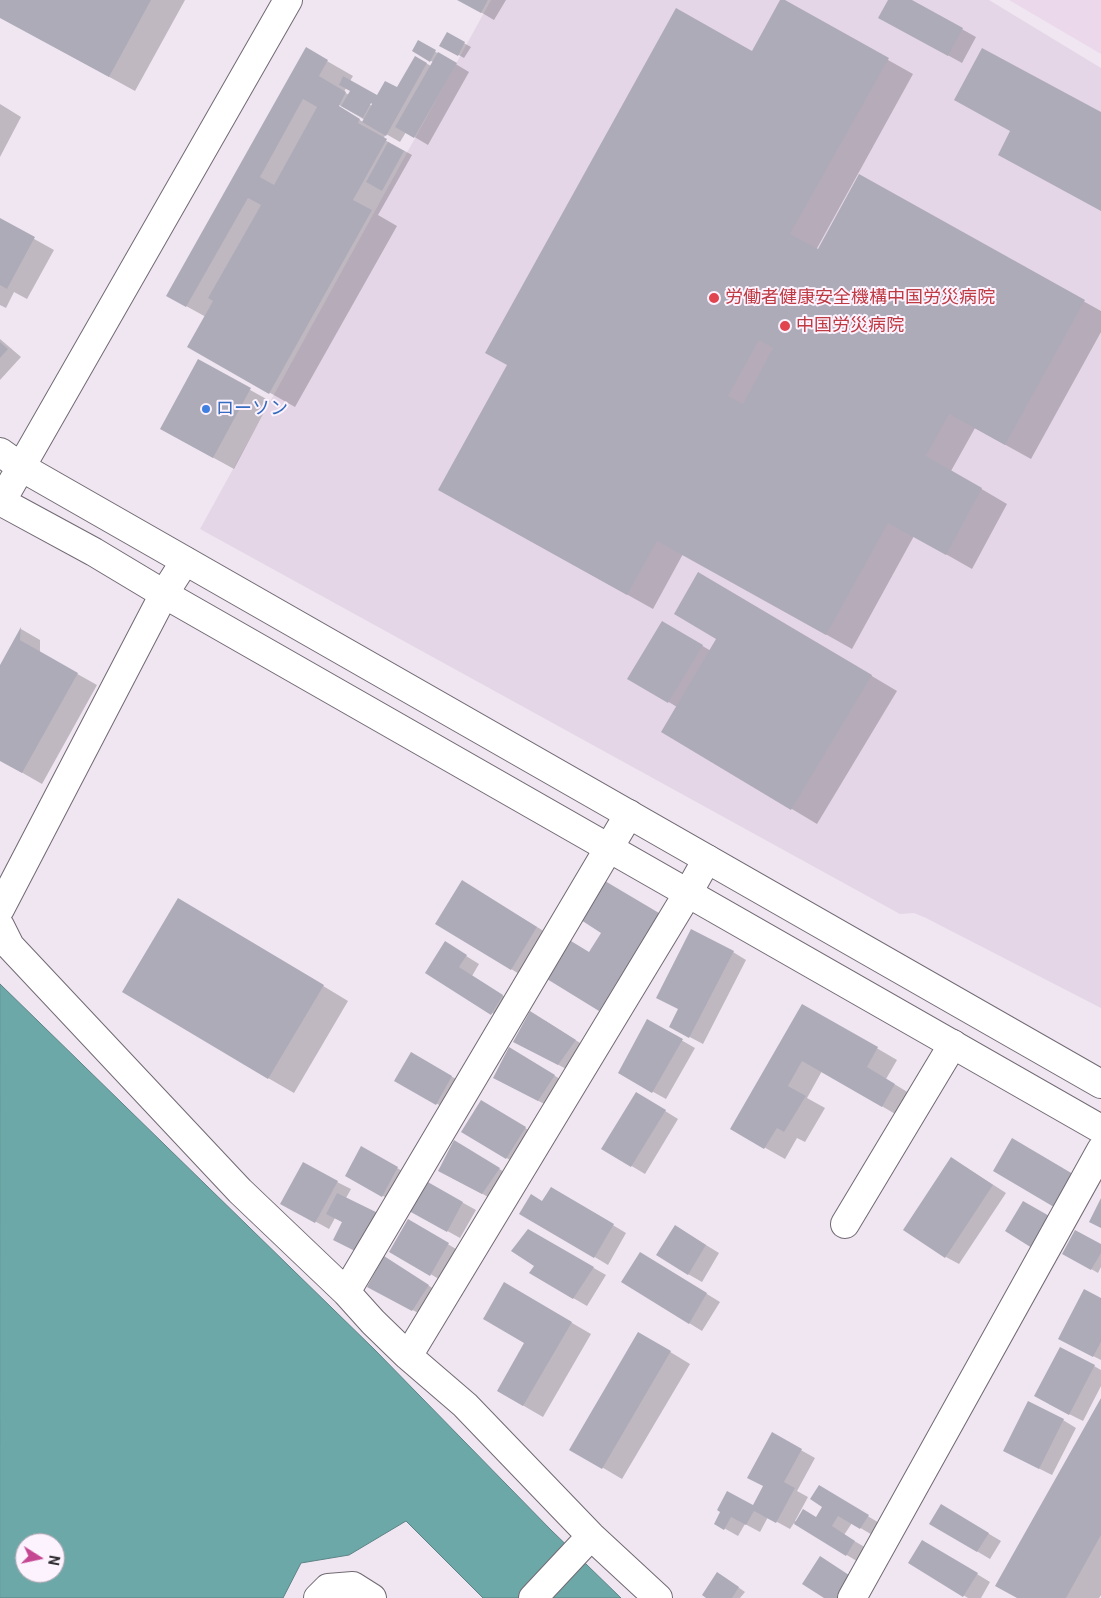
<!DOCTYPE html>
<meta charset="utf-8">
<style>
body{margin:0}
#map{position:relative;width:1101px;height:1598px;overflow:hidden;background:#efe6f1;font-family:Roboto,sans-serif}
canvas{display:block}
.north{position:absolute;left:15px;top:1533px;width:50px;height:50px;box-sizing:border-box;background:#fcf3ff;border:1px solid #aba4ad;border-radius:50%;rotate:100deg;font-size:14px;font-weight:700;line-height:20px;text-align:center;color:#322e32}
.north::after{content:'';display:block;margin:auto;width:18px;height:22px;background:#c54691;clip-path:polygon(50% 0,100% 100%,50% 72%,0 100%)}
</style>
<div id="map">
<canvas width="1101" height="1598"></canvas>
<div class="north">N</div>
</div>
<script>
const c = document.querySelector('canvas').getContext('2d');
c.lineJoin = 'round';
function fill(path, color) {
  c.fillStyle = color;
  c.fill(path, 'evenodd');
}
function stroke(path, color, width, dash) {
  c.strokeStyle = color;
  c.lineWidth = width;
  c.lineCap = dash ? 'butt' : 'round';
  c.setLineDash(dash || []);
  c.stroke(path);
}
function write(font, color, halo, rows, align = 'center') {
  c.font = font + ' Roboto,"Noto Sans JP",sans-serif';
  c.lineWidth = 4;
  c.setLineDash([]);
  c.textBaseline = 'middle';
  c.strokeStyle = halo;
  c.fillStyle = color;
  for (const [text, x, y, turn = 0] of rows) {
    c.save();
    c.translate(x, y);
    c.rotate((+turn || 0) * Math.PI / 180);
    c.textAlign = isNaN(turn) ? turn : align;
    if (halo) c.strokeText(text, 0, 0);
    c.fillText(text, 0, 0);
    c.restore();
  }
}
fill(new Path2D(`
 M491,0H989L1101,68V1008L926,918L914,913L900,914L200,529Z`), '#e4d6e6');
fill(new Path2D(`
 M1009,0H1101V54Z`), '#ebd9eb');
const water = new Path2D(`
 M0,984L375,1350L551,1530L621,1598H483L406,1521L349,1555L301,1563L283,1598H0ZM25,1543H55V1573H25Z`);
fill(water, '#6da8a9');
stroke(water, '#5b8385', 1);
fill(new Path2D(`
 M0,0H185L135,91L0,17Z
 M460,0H506L494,20Z
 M781,0L913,74L816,250L818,251L859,176L1101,311V332L1031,459L975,428L951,471L1007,504L972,569L914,536L852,649L683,554L653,609L465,504L753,53Z
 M889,0H910L976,37L962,63L893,25Z
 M447,34L471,47L464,58L441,45Z
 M419,42L469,72L428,145L406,132L400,142L386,134L383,139L412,155L378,215L397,226L295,407L189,347L206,317L168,296L306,49L353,76L350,81L377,96L397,89L415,57L431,66L433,62L413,51ZM346,88L374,104L372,106L350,93L349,95L344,92ZM334,102L365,120L363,122L333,104Z
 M0,104L21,117L0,157Z
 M0,220L54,250L27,299L14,292L6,308L0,305Z
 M0,339L21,357L0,380Z
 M198,361L270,401L234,469L181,440Z
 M724,588L897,691L817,824L792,809L677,707L629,678L662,622L711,651L718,639Z
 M21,629L40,640V653L97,685L42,784L0,760V667Z
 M482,894L557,939L531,981L511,969Z
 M625,894L678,926L619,1021L599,1010L590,953Z
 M204,914L348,1001L294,1093L268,1078Z
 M458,951L479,964L472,976L516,1004L505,1021L427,972Z
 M733,952L746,960L703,1044L684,1034Z
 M803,1005L897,1060L886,1079L914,1096L902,1118L822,1071L807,1098L825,1108L805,1142L797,1138L785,1159L732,1129Z
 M544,1020L588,1048L572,1072L528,1049Z
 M648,1021L695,1048L666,1099L619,1073Z
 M411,1054L465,1084L450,1111L396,1081Z
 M523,1056L568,1084L552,1108L508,1085Z
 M649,1101L678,1119L645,1174L603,1149Z
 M495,1109L538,1136L520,1166L463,1132Z
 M362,1148L411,1176L396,1203L346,1176Z
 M468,1149L512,1177L496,1201L452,1178Z
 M964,1166L1006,1193L959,1264L946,1257Z
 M337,1182L351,1189L346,1198L344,1223L335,1218L329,1229L282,1203Z
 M427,1183L476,1210L460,1238L424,1218Z
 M551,1188L626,1233L608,1265L521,1213L543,1203Z
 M409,1221L461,1252L444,1282L391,1251Z
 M529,1231L606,1275L587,1306L530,1273L536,1265Z
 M688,1234L719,1253L702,1282L688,1274Z
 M1101,1246V1267L1098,1273L1064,1253Z
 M653,1261L720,1302L702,1331L689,1323Z
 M397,1266L442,1294L426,1317L382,1294Z
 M505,1284L591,1334L543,1417L498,1391L526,1343Z
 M1101,1299V1360L1073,1346Z
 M639,1333L690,1364L622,1479L571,1449Z
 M1094,1366L1101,1370V1386L1083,1421L1049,1404Z
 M1101,1400V1595L1099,1598H1019Z
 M1063,1420L1076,1428L1052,1475L1018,1458Z
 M772,1434L815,1458L797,1491L808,1497L795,1521L797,1522L816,1518L824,1506L819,1487L881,1524L874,1536L852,1523L844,1535L868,1549L860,1563L794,1523L790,1529L768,1517L760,1532L745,1524L738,1536L715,1523L753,1506L764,1486Z
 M942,1506L1001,1541L990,1559L931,1524Z
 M936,1549L990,1582L981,1598H968L910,1563Z
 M724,1577L745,1592L740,1598H708Z`), '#0003');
fill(new Path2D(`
 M0,0H151L109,77L0,18Z
 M457,0H488L481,13Z
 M780,0H785L889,58L790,234L818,249L859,174L1085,300L1005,445L949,414L926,456L982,488L946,555L888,523L826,635L657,541L627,595L438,490L507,365L485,353L676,8L752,51ZM759,340L773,348L743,404L728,396Z
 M888,0H912L963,28L948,56L878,18Z
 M447,32L465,42L458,56L439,46Z
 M418,40L436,50L430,62L412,51Z
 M306,47L328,60L319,76L346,92L339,106L360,119L358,123L387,139L353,200L372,210L269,394L187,347L213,301L208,298L261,205L248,198L186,307L166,296ZM303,99L317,107L274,185L260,177Z
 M982,48L1101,112V211L998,155L1010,131L954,100Z
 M438,52L457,63L414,138L395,127Z
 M415,56L427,63L386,136L362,122L372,104L371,103L363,118L341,106L350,91L339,85L343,76L377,95L385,81L397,87Z
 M388,142L404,151L382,191L366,182Z
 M0,218L35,237L7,289L0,285Z
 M0,342L8,349L0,358Z
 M198,359L251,388L213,458L160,429Z
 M698,572L872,675L791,810L661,732L716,639L674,614Z
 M662,621L703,645L668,703L627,679Z
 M21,627L20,640L78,673L22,773L0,761V665Z
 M462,880L537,927L511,970L435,924Z
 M605,881L659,913L599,1011L547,979L571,941L589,952L601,933L581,920Z
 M178,898L324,985L268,1079L122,992Z
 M691,929L734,951L689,1038L669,1027L678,1009L656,998Z
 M445,941L467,955L459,967L503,995L491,1015L425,973Z
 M802,1004L878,1047L867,1067L895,1084L882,1107L802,1061L788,1086L806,1096L784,1132L777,1128L764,1149L730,1129Z
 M530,1011L576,1040L558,1065L513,1042Z
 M647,1019L683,1039L652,1093L618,1073Z
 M509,1047L555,1075L538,1101L493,1078Z
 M411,1052L452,1076L436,1105L394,1081Z
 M636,1092L666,1110L631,1167L601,1149Z
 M481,1100L526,1127L506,1159L461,1132Z
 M1012,1138L1078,1177L1059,1210L993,1171Z
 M454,1140L500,1168L482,1194L438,1171Z
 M361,1146L398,1167L382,1197L345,1176Z
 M951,1157L993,1185L945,1258L903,1230Z
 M303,1162L338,1181L315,1223L280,1204Z
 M426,1181L463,1202L447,1232L409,1211Z
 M551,1187L614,1224L594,1258L519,1214L531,1194L542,1201Z
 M337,1193L382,1215L363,1255L333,1240L342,1222L326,1214Z
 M1101,1198V1228L1089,1222Z
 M1023,1201L1051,1217L1032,1248L1005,1231Z
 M408,1219L449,1243L430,1276L389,1252Z
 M675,1225L706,1245L688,1275L656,1255Z
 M528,1229L594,1267L573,1299L529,1273L534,1266L511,1251Z
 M1075,1230L1101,1244V1253L1091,1270L1062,1254Z
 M640,1252L707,1293L689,1324L621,1282Z
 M384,1256L429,1285L412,1311L367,1287Z
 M504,1282L572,1322L523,1406L497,1391L524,1343L483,1319Z
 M1084,1289L1101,1298V1342L1093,1357L1058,1339Z
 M638,1332L671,1351L602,1469L569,1450Z
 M1060,1347L1095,1365L1069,1415L1034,1396Z
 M1101,1398V1535L1066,1598H1017L995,1586Z
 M1028,1401L1064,1419L1039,1469L1003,1451Z
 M772,1432L802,1449L784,1482L795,1488L776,1523L754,1511L746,1525L731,1517L724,1530L714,1524L720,1512L717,1510L727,1491L753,1505L763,1486L747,1478Z
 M819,1485L869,1515L860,1529L838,1516L832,1526L855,1541L846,1556L794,1524L803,1509L816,1517L822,1507L810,1499Z
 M941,1504L989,1533L977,1552L929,1524Z
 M922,1540L978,1573L963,1597L908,1563Z
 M820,1556L855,1579L843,1598H824L802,1584Z
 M717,1572L739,1587L732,1598H706L702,1595Z`), '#aeabb8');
const street = new Path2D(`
 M0,909L164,594L185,561
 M0,926L10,946L240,1191L346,1292L373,1322L408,1356L465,1405L591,1536L658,1598
 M845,1224L953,1044
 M346,1292L629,814
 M408,1356L688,893L707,859
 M318,1598L328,1588L353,1586L372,1598
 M533,1598L591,1536
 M852,1598L1101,1150`);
const secondary = new Path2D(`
 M0,452L21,467L1101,1084
 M0,501L94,552L164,594L1101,1129
 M1,502L288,0`);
stroke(street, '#716973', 30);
stroke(secondary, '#716973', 30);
stroke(street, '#fff', 28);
stroke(secondary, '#fff', 28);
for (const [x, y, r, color] of [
 [714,298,6,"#e0444e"],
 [785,326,6,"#e0444e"],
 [206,409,5,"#3f7fe0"]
]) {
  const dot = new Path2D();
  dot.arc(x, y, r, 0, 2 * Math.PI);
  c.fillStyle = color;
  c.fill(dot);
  stroke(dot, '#fcf3ff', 2);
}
write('18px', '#be3a42', '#fcf3ff', [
 ["労働者健康安全機構中国労災病院",725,298],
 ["中国労災病院",796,326]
], 'left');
write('18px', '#366cbe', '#fcf3ff', [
 ["ローソン",216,409]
], 'left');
</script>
